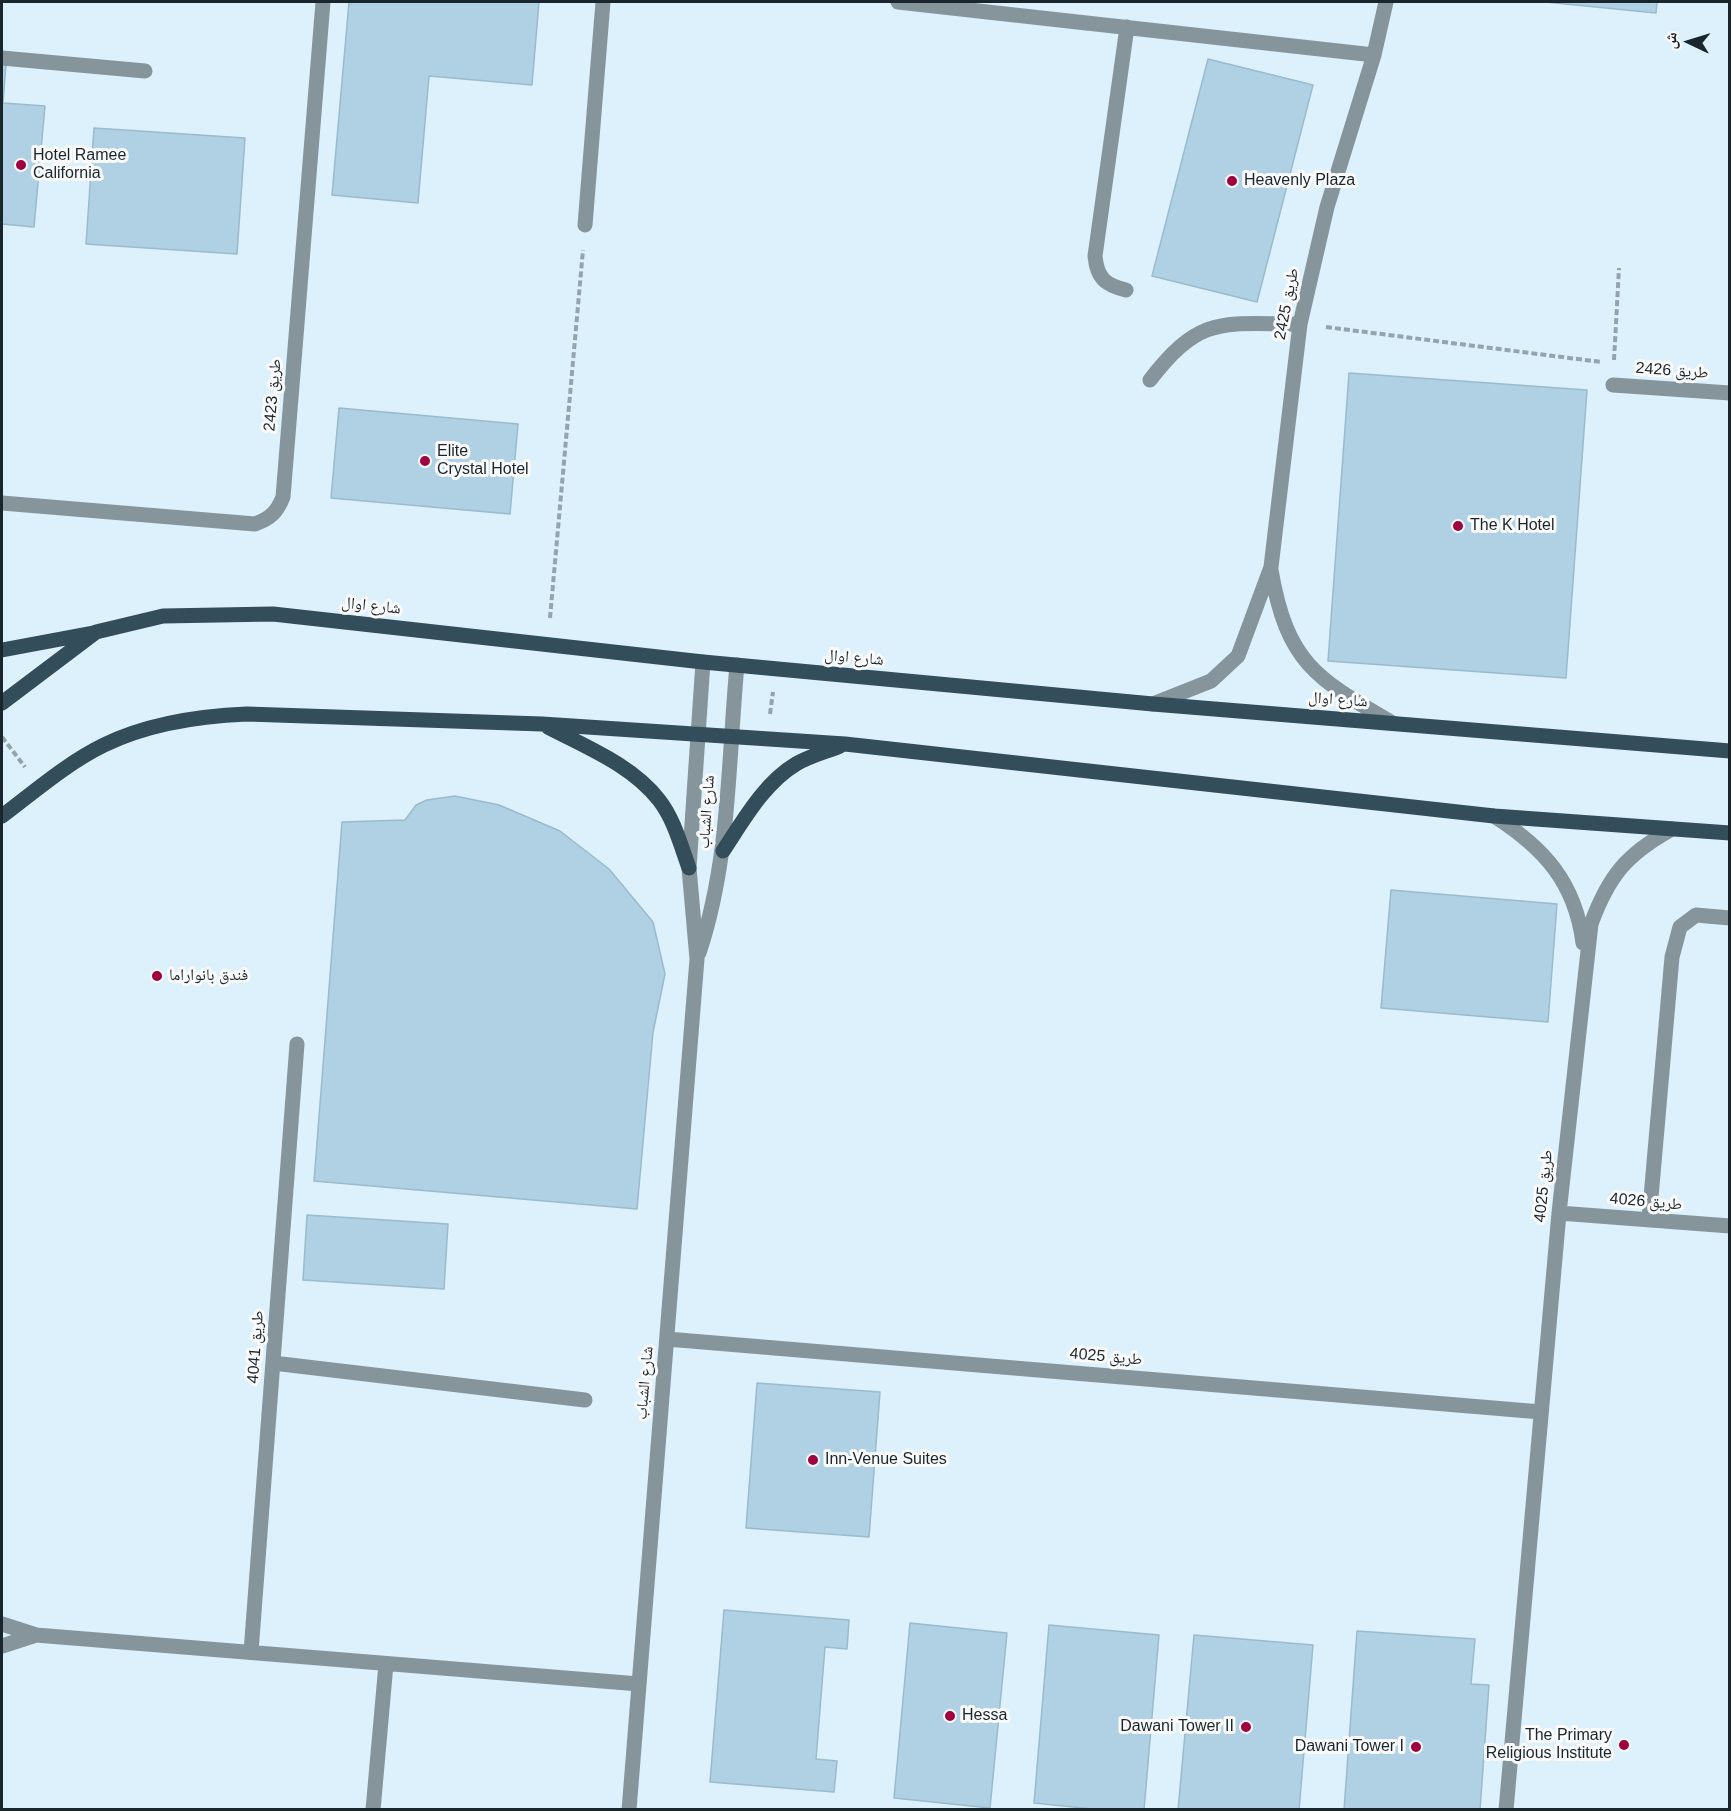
<!DOCTYPE html>
<meta charset="utf-8">
<style>
body{margin:0}
#map{position:relative;width:1731px;height:1811px;overflow:hidden;background:#dcf1fc;font-family:Arial,"Noto Naskh Arabic",sans-serif}
canvas{display:block}
.frame{position:absolute;inset:0;border:3px solid #1a262d;pointer-events:none}
.north{position:absolute;left:1659px;top:12px;width:60px;height:60px;-webkit-text-stroke:4px #fafafa;paint-order:stroke;rotate:274deg;font-size:16px;font-weight:700;line-height:24px;text-align:center;color:#1a262d}
.north::after{content:'';display:block;margin:auto;width:21px;height:27px;background:#1a262d;clip-path:polygon(50% 0,100% 100%,50% 72%,0 100%)}
</style>
<div id="map">
<canvas width="1731" height="1811"></canvas>
<div class="frame"></div>
<div class="north">ش</div>
</div>
<script>
const c = document.querySelector('canvas').getContext('2d');
c.lineJoin = 'round';
function fill(path, color) {
  c.fillStyle = color;
  c.fill(path, 'evenodd');
}
function stroke(path, color, width, dash) {
  c.strokeStyle = color;
  c.lineWidth = width;
  c.lineCap = dash ? 'butt' : 'round';
  c.setLineDash(dash || []);
  c.stroke(path);
}
function write(font, color, halo, rows, align = 'center') {
  c.font = font + ' Arial,"Noto Naskh Arabic",sans-serif';
  c.lineWidth = 6;
  c.setLineDash([]);
  c.textBaseline = 'middle';
  c.strokeStyle = halo;
  c.fillStyle = color;
  for (const [text, x, y, turn = 0] of rows) {
    c.save();
    c.translate(x, y);
    c.rotate((+turn || 0) * Math.PI / 180);
    c.textAlign = isNaN(turn) ? turn : align;
    if (halo) c.strokeText(text, 0, 0);
    c.fillText(text, 0, 0);
    c.restore();
  }
}
const building = new Path2D(`
 M349,2H539L532,85L429,76L418,203L332,195Z
 M1545,2H1657L1656,13Z
 M1208,59L1313,85L1257,302L1152,276Z
 M2,63L6,64L3,103L45,106L34,227L2,224Z
 M94,128L245,138L237,254L86,244Z
 M1349,373L1587,390L1566,678L1328,661Z
 M339,408L518,424L510,514L331,498Z
 M455,796L499,805L560,831L609,869L653,922L665,974L653,1032L637,1209L314,1181L342,822L405,820L416,805L427,800Z
 M1391,890L1557,904L1548,1022L1381,1008Z
 M307,1215L448,1224L444,1289L303,1280Z
 M757,1383L880,1392L869,1537L746,1528Z
 M724,1610L849,1620L847,1649L825,1647L816,1759L837,1761L834,1792L710,1782Z
 M910,1623L1007,1633L990,1808L894,1798Z
 M1049,1625L1159,1635L1144,1810H1102L1034,1803Z
 M1357,1631L1475,1639L1471,1684L1489,1685L1480,1810H1344Z
 M1194,1635L1313,1645L1299,1810H1178Z`);
fill(building, '#b0d1e4');
stroke(building, '#9abbcd', 1.5);
stroke(new Path2D(`
 M1326,327L1601,362
 M1614,360L1619,268
 M550,618L583,250
 M770,714L773,692
 M2,737L25,767`), '#93a4ae', 4, [6, 3]);
stroke(new Path2D(`
 M898,2L1374,55
 M2,58L145,71
 M585,225L603,2
 M1126,290C1105,285 1097,278 1095,256L1127,27
 M1150,380C1201,314 1223,324 1300,324
 M1613,385L1730,393
 M2,503L255,524C271,518 277,512 283,497L323,2
 M1271,570C1287,662 1315,678 1391,722
 M1153,704L1211,681L1238,656L1271,567L1300,324L1327,207L1374,55L1386,2
 M1494,816C1544,848 1575,882 1583,943
 M699,953C730,860 728,762 737,665
 M1559,1213L1730,1226
 M1649,1220L1672,957L1680,927L1696,915L1730,918
 M667,1339L1541,1412
 M273,1363L585,1400
 M2,1624L36,1635L639,1684
 M2,1646L36,1635
 M251,1652L297,1044
 M373,1810L386,1664
 M629,1810L697,959L689,868L703,662
 M1506,1810L1559,1213L1591,924C1609,875 1627,854 1672,829`), '#86949c', 15);
stroke(new Path2D(`
 M2,650L93,633
 M2,703L96,632L163,616L273,614L703,662L1153,704L1730,751
 M548,727C586,747 632,765 659,800C674,819 681,846 689,868
 M2,816C34,792 67,763 104,745C147,724 199,716 247,714L542,724L845,744L1494,816L1730,833
 M723,851C743,821 764,783 796,764C809,756 826,752 840,746`), '#344d5a', 15);
for (const [x, y, r, color] of [
 [21,165,6,"#9f0141"],
 [1232,181,6,"#9f0141"],
 [425,461,6,"#9f0141"],
 [1458,526,6,"#9f0141"],
 [157,976,6,"#9f0141"],
 [813,1460,6,"#9f0141"],
 [950,1716,6,"#9f0141"],
 [1246,1727,6,"#9f0141"],
 [1624,1745,6,"#9f0141"],
 [1416,1747,6,"#9f0141"]
]) {
  const dot = new Path2D();
  dot.arc(x, y, r, 0, 2 * Math.PI);
  c.fillStyle = color;
  c.fill(dot);
  stroke(dot, '#fafafa', 2);
}
write('16px', '#1a262d', '#fafafa', [
 ["Hotel Ramee",33,156],
 ["California",33,174],
 ["Heavenly Plaza",1244,181],
 ["Elite",437,452],
 ["Crystal Hotel",437,470],
 ["The K Hotel",1470,526],
 ["فندق بانواراما",169,976],
 ["Inn-Venue Suites",825,1460],
 ["Hessa",962,1716],
 ["Dawani Tower II",1234,1727,"right"],
 ["The Primary",1612,1736,"right"],
 ["Religious Institute",1612,1754,"right"],
 ["Dawani Tower I",1404,1747,"right"]
], 'left');
write('16px', '#1a262d', '#fafafa', [
 ["طريق 2425",1287,304,-79],
 ["طريق 2426",1672,371,4],
 ["طريق 2423",273,395,-85],
 ["شارع اوال",371,606,6],
 ["شارع اوال",854,658,5],
 ["شارع اوال",1338,700,4],
 ["شارع الشباب",707,812,-86],
 ["طريق 4025",1544,1186,-84],
 ["طريق 4026",1646,1202,5],
 ["طريق 4041",256,1347,-86],
 ["طريق 4025",1106,1357,5],
 ["شارع الشباب",645,1383,-85]
]);
</script>
